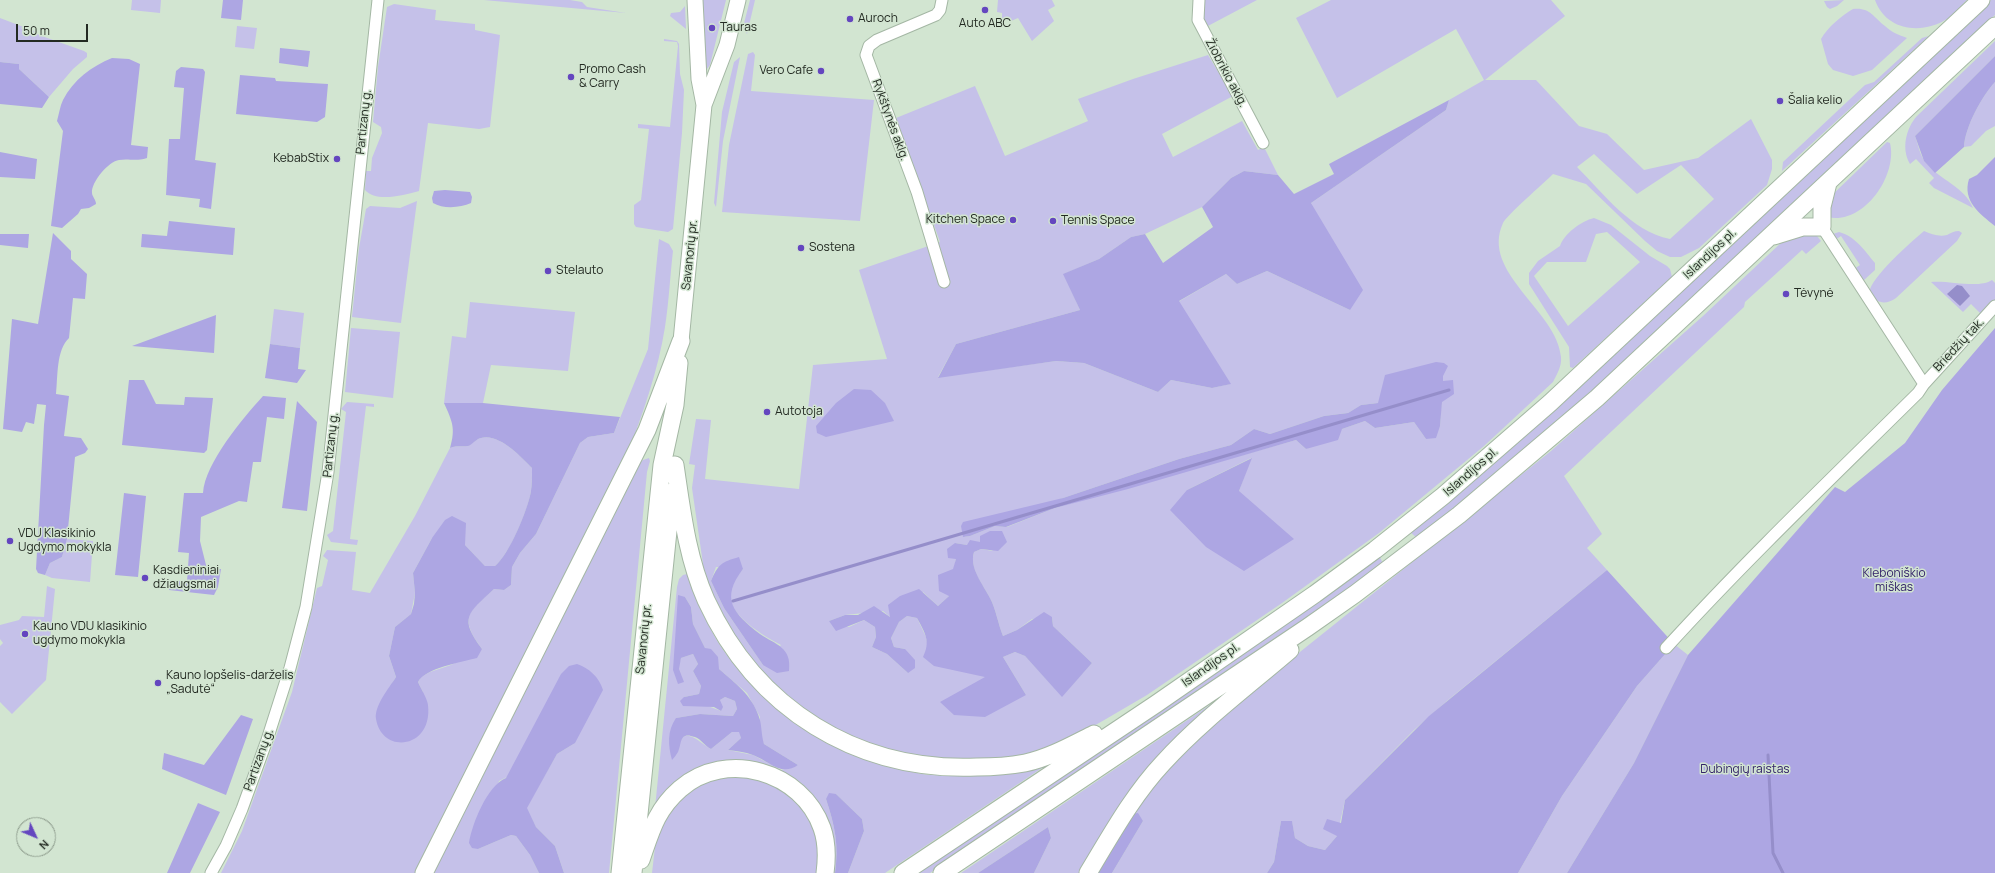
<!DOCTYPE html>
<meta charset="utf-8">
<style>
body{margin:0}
#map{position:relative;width:1995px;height:873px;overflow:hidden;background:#d2e5d1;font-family:Manrope,sans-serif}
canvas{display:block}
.north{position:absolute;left:16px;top:817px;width:40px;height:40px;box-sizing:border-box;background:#d2e5d1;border:1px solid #8c9a8b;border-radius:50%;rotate:134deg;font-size:11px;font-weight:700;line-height:16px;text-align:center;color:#232a22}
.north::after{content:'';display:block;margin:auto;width:14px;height:18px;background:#6446bf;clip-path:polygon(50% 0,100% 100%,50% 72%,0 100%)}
.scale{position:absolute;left:16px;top:24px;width:72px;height:18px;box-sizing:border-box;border:2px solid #232a22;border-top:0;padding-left:5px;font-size:12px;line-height:14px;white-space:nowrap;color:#232a22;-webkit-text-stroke:3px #d2e5d1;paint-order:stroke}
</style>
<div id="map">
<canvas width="1995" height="873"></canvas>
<div class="north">N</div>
<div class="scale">50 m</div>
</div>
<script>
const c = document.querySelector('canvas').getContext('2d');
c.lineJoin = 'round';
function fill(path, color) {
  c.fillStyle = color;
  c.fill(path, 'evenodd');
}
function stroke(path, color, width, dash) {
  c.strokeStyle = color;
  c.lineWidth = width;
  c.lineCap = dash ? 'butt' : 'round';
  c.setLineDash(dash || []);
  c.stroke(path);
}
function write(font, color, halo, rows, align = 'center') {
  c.font = font + ' Manrope,sans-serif';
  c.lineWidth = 3;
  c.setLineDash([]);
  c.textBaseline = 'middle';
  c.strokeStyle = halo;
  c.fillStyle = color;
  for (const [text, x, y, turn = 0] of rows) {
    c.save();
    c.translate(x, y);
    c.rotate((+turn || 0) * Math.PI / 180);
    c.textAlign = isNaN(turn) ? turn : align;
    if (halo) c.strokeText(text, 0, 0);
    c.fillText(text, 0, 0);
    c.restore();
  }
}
fill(new Path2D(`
 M132,0H161L160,13L131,10Z
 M484,0H570L582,2L587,7L626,13Z
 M702,0H726L710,65L707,69L706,68Z
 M750,0H755L747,34L743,27Z
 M998,0H1052L1055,6L1048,10L1054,21L1032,41L1018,18L1011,21L1008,18L1002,19V13L997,12Z
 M1203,0H1257L1206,27L1202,12Z
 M1331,0H1551L1565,16L1485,80H1536L1579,126L1607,134L1644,170L1698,158L1751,119L1772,160V169L1767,185L1699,248L1681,257H1670L1657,251L1645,241L1586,184L1553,174C1544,183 1506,216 1503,223C1480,273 1557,310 1561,357C1562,366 1557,374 1553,382L1484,446L1379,533L1282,603L1147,695L1106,719L1064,743L1039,752L1004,760L974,763L882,753L814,722L753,669L697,567L703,564L692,488L695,465L689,464L696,419L711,420L705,479L799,489L813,365L887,359L859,270L940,242L896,118L975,86L1005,156L1088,121L1078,99L1133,79L1208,55L1233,96L1162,134L1173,157L1242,121L1258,150L1264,147L1278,175L1244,171L1231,178L1202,207L1145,234L1131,237L1099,259L1064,274L1080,310L956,344L938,377L1056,361L1084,363L1158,392L1171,380L1212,388L1230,384L1178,302L1226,274L1237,284L1267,271L1350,310L1311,203L1446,110L1449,100L1484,80L1456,29L1337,98L1296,18ZM1594,154L1637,194L1681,165L1714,199L1670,239C1631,231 1604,194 1577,167ZM1443,376L1440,426L1426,439L1414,422L1375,428L1365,421L1342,429L1306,449L1296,440L1055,508L1007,527L995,526L970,536L963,537L1063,498L1179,459L1231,445L1254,429L1270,434L1324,416L1348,413L1361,405L1378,403ZM1251,458L1239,491L1187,490ZM980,542L993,551L981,549L974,552C969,569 983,584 990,598C996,609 998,624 1003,636L1017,630L1032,619L1052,617L1053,626L1092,663L1062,696L1025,656L1015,652L1003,657L1026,695L928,647L926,637L917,618L907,616L899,622L891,638L894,647L905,649L908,673L887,654L872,647L876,637L875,627L864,620L849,627L829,621L845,615L883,611L890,617L923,592L938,606L949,596L956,559L955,543L967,545ZM716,567L743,569C737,576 731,584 730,594C727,614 765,637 781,645L763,665L724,608L711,581Z
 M1844,0L1837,6L1830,9L1827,7L1824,1Z
 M1875,0H1967C1961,6 1954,14 1947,19C1922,35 1886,31 1875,0Z
 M1991,0H1995V15L1586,398L1418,539L1409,531C1612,364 1800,180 1991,0Z
 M394,4L436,10L435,20L475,24V30L500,35L490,127L479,129L428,123L419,191C404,195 376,203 365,190L366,171H371L372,158L382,133L381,127L373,122L378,67L387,7Z
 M685,6L686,29L670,16L671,13L680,12Z
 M1853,9C1870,7 1873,17 1885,26C1891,32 1899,35 1907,38L1872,70L1853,76L1833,70L1828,64L1821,39C1828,27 1841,16 1853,9Z
 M0,18L34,31L39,35L84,51L87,53V57L73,69L49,97L19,69V64L0,62Z
 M237,26L257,28L254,49L235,47Z
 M1929,36L1782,171L1783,162L1865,85L1874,82L1922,38Z
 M664,39L677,41L679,44L680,74L684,90L682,133L673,229L668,232L636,227L634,224V205L641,200L649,129L638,128V124L670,127L678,46L677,42L664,41Z
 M1995,41V56L1915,136C1918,144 1920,156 1926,163C1940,180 1965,187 1973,208L1934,188L1929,183L1934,178L1916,159L1910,164C1901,149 1906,128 1917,116Z
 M753,52L755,55L751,91L874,100L860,221L722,212L729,145L748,54Z
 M740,57L723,141L716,207L714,203L722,112L734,62Z
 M1995,82V126L1986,131L1971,146L1964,147C1965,127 1982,96 1995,82Z
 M1887,142L1890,143C1898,176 1863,226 1827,217L1829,198Z
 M417,201L401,323L352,317L359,248L366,209L370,206L400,208Z
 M1594,218L1611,225L1650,256L1667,266L1670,269L1672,277L1573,368L1570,367L1569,347L1529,284V273L1538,261L1560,246C1564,234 1581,221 1594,218ZM1607,232L1640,262L1568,326L1534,276L1547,262H1586L1596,234Z
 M1924,231C1931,234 1939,237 1947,235C1951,233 1954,231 1959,231L1962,233L1957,241L1896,298C1886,305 1877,304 1869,293C1871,277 1910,243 1924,231Z
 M1839,232C1855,236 1865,251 1875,263V270L1863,281L1854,269L1860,265L1841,236L1835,240L1833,234Z
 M1808,234L1817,236L1821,241L1806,254L1802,250L1745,302L1744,307L1564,476L1602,534L1587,548L1607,570L1448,700L1414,730L1345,800L1337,836L1325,850L1308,846L1295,838L1292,822L1281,821L1274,862L1267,873H1112L1143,821L1131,814L1140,797L1210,724L1551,451L1703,316L1783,241Z
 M659,239L669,244L673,251C670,276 669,302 665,327C658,371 643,413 627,455L416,873H221L242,831L292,692L317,588L322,586L328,560L323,556L327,550L356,552L352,590L370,593L415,516L450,448C458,445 462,447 468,446C472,444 476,439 481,438C499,433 521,457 532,468C532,475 532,483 531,491C528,510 509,555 495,566H485L464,544L432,538L413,573L415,593L411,614L395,627L389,656L396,677L391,685L423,692L418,682L421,677L430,672L451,665L482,649C459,617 467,613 494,589L504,590L511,585L512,567L520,553L536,534L580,443L588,437L614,433L648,349Z
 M1992,280L1995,283V300L1981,314L1971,304L1963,312L1931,282C1948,280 1979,289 1992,280Z
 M470,302L575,312L568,371L491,365L483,403H444L452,336L466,338Z
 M274,309L304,313L300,348L270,344Z
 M351,328L400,332L393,398L345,392Z
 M347,402L374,404V407L366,406L350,539L358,540L357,545L331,542L327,535L333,531L346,412L341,409Z
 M649,458L650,461L647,472L609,873H564L555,846L536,827L526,808L557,754L575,743L499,781L478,849L511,835L516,836L530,855L539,873H431L637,465L643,460Z
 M67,539L93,541L90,582L52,578L45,575L50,563L62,557Z
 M1380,557L1383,564L1382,567L930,873H915Z
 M687,574C694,583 696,597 700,607C708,624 716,641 727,655C769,712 827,753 896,768C907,770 918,774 929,775C968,777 1005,771 1043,764L1045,766L885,873H848L864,831L862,819L836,794L826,799C835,826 839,845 835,873H831L819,805L732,761L655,808L677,587L679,579L683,575ZM685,597L691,607L693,624L705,648L719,669L747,693L760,717V735L764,744L798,765L781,770L753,755L728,750L741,738L740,732H732L711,749C698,742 682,722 678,751L676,718L700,714L733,716L737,709L735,701L725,697L720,700L721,711L684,697L699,694L701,686L693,671L698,664L693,654L681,658L678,669Z
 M47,586L55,589L46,680L12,714L0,702V646L3,643L0,639V625L19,620L22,616L44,617Z
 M1674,644L1688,655L1634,763L1567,873H1518L1562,796L1637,686Z
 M1232,690L1173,745L1083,873H1034L1051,838L1048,827L978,873H961Z
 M722,773L778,783L815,821L821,873H652L655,847L662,826L682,792Z`), '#c5c1e9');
fill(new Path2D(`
 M223,0H243L241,20L221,18Z
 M280,48L310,51L308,67L279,63Z
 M1995,56V82C1982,96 1965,127 1964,147L1935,173L1924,161L1915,136Z
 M112,58L129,59L140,64L131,145L148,147L147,158C134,162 130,158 119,160C109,161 91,182 92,193C92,196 96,200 96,204L89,208L81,209L78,214L62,228L51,226L63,131L57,121C59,114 60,106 63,100C73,80 92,66 112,58Z
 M0,62L19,64V69L49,97L42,108L0,104Z
 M181,67L203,69L205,72L195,160L216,163L211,209L199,207L200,199L166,195L169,139H180L184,88L174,87L176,71Z
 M240,75L275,78L276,81L328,84L325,117L317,122L236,114Z
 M1449,100L1446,110L1311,203L1363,290L1350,310L1267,271L1237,284L1226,274L1179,301L1231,384L1212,388L1171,380L1158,392L1084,363L1056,361L938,378L956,344L1080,310L1063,274L1099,259L1131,237L1145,234L1163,263L1213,227L1202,207L1231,178L1244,171L1278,175L1294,194L1334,174L1329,164Z
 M0,152L37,159L35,179L0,177Z
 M1995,157V226C1980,214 1962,201 1969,179L1977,175Z
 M445,190L470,192L472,197L471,203C460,208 443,209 433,203L432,198L434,191Z
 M169,221L235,228L233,255L141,247L142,234L167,236Z
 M53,233L71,251V259L87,274L85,299L73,298L69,338C56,350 58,377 56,394L69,396L64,436L81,438L88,449L85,453L75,457L67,539L62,557L50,563L45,575L38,573L36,569L44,425L46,405L37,404L34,424L26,422L22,432L3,429L12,319L38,324Z
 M0,234H29L28,248L0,245Z
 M216,315L214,353L132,346Z
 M1995,328V873H1567L1634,763L1688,655L1835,487L1845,492L1905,443L1942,390Z
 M270,344L300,348L298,369L306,370L297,383L265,378Z
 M1436,362L1444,363L1448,366L1443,376V381L1453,380L1454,394L1442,402L1440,426L1436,438L1426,439L1414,422L1375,428L1365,421L1342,429L1338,440L1306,449L1296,440L1128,489L1055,508L1006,527L995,526L970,536L963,537L961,526L963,522L1063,498L1179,459L1231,445L1254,429L1270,434L1324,416L1348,413L1361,405L1378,403L1385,375Z
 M129,380H144L156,404L184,405L185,397L213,398L207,450L204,453L122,445Z
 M854,389L871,390L885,403L894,421L826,437L817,433L816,426L836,403Z
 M263,396L286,398L284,419L267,417L261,462H253L247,502L239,501L201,517L200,541L207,569H221L218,587L214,595L169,590L170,580L187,582L189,553L178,552L184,493H203C205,463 243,418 263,396Z
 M297,401L317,422L307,511L282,508Z
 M444,403H483L620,417L614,433L588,437L580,443L536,534L520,553L512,567L511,585L504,590L494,589C467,614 459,618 482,649L477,658C462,662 425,668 418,682C421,689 427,698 428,705C433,749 382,755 376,719C374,706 389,688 396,677L389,656L395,627L411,614L414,604L415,593L413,573L432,538L445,520L452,516L466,523L465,545L485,566H495C509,555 528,509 531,491C532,484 532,475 532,468C521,457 499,433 481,438C476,439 472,445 468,446C462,447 458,445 450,448C456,428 452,421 444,403Z
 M1252,458L1239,491L1294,539L1244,571L1206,547L1170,510L1187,490Z
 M124,493L146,496L138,577L115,575Z
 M990,531H1002L1007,542L998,551L981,549L974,552C969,568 983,584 990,598C996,609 998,624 1003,636L1017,630L1044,612L1052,617L1053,626L1092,663L1062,697L1025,656L1015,652L1003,657L1026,695L985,717L954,715L940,702L985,677L934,666L923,657C931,641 925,633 917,618L907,616L899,622L891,638L894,647L905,649L915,660V668L908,673L887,654L872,647L876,637L875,627L864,620L836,631L829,621L845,615H858L874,606L890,617L888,605L900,596L919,589L938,606L949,596L939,591L938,575L953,569L956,559L948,558L947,549L955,543L967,545L970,540L980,542V536Z
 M739,557L743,569C720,599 733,613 760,634C776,645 792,647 789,671L777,673L763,665L724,608L711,581C718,564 722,562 739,557Z
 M1607,570L1674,644L1637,686L1562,796L1518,873H1267L1274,862L1281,821H1292L1295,838L1308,846L1325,850L1337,836L1323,829L1327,819L1341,823L1345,800L1429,716Z
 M678,595L685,597L691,607L693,624L705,648L711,649L718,657L719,669C735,683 752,695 759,717C762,725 761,735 764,744L798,765C781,777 769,761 753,755C745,752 736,751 728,750L741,738L739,732H732L711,749C705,746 701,739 695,737C679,731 682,743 678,752C676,755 674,758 672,760C668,745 667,731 676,718L700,714L733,716L737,709L735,701L725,697L720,700L723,707L721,711L714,707L683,706L680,701L684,697L699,694L701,686L693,671L698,664L693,654L681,658L679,669L684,682L678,684L673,670Z
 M577,664C589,668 599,677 603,690L575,743L557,754L527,808L536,827L555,846L564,873H539L530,855L516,836L511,835L478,849L472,848L469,843C472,824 487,786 506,778L561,674L569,666Z
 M241,715L253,719L226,795L162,769L164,753L204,765Z
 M829,793L836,794L862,819L864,831L848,873H835C839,845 835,826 826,799Z
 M198,803L220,812L190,873H167Z
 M1138,813L1143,821L1112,873H1095L1131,814Z
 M1048,827L1051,838L1034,873H978Z`), '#ada6e3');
fill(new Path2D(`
 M1957,285L1962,286L1970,296L1960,306L1947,294Z`), '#958eca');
stroke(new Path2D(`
 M733,601L1449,390
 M1768,755L1773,853L1783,873`), '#958eca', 3);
const minor = new Path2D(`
 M942,0L940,10L936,15L877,40L869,46L866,55L917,192L944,282
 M1199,0L1198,20L1263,143
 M1822,227L1924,384
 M1666,648C1747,559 1833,477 1918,393L1924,384L1995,306
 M211,873L226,846L242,809L267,740L290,668L306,607L328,472L378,0`);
const major = new Path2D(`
 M695,0L699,79L704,105
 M681,341L704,105L727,45L738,0`);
const highway = new Path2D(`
 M1774,236L1803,227H1822V207L1828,183
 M675,465C682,512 687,557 706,600C756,709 857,772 977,767C993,767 1009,766 1025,763C1049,758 1072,745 1094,734
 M641,860C651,831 656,810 680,789C726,749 802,771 822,828C827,842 827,858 825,873
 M424,873L647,430L681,341
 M620,873L662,465L675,405L679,363
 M633,873L672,492
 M903,873L1156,704L1315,594L1375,550L1443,496L1550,403L1981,0
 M942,873L1308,627L1355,594L1459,515L1597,398L1995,26
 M1088,873C1111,835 1133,795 1163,763C1200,722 1248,686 1290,650`);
stroke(minor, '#a4b7a4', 13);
stroke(major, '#a4b7a4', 17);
stroke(highway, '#a4b7a4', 19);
stroke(minor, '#fff', 11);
stroke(major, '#fff', 15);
stroke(highway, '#fff', 17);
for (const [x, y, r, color] of [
 [985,10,4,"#6446bf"],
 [850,19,4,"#6446bf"],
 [712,28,4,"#6446bf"],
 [821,71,4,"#6446bf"],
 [571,77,4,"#6446bf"],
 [1780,101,4,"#6446bf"],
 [337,159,4,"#6446bf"],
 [1013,220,4,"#6446bf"],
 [1053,221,4,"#6446bf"],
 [801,248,4,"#6446bf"],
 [548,271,4,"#6446bf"],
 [1786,294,4,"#6446bf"],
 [767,412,4,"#6446bf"],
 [10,541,4,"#6446bf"],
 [145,578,4,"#6446bf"],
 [25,634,4,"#6446bf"],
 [158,683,4,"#6446bf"]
]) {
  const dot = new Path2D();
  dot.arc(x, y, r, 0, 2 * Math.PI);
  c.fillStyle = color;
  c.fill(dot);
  stroke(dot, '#d2e5d1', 1.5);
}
write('12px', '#232a22', '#d2e5d1', [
 ["Auroch",858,19],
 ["Auto ABC",985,24,"center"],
 ["Tauras",720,28],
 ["Promo Cash",579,70],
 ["& Carry",579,84],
 ["Vero Cafe",813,71,"right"],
 ["Šalia kelio",1788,101],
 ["KebabStix",329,159,"right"],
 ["Kitchen Space",1005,220,"right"],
 ["Tennis Space",1061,221],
 ["Sostena",809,248],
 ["Stelauto",556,271],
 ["Tėvynė",1794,294],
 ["Autotoja",775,412],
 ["VDU Klasikinio",18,534],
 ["Ugdymo mokykla",18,548],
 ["Kasdieniniai",153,571],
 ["džiaugsmai",153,585],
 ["Kauno VDU klasikinio",33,627],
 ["ugdymo mokykla",33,641],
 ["Kauno lopšelis-darželis",166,676],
 ["„Sadutė“",166,690]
], 'left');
write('12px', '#232a22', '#d2e5d1', [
 ["Žiobrikio aklg.",1226,73,62],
 ["Rykštynės aklg.",890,120,70],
 ["Partizanų g.",364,122,-84],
 ["Islandijos pl.",1710,254,-43],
 ["Savanorių pr.",690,255,-84],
 ["Briedžių tak.",1959,345,-47],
 ["Partizanų g.",331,445,-84],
 ["Islandijos pl.",1471,472,-41],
 ["Savanorių pr.",644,639,-84],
 ["Islandijos pl.",1211,665,-35],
 ["Partizanų g.",259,760,-70]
]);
write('12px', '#332269', '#d2e5d1', [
 ["Kleboniškio",1894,574],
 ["miškas",1894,588],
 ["Dubingių raistas",1745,770]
]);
</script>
